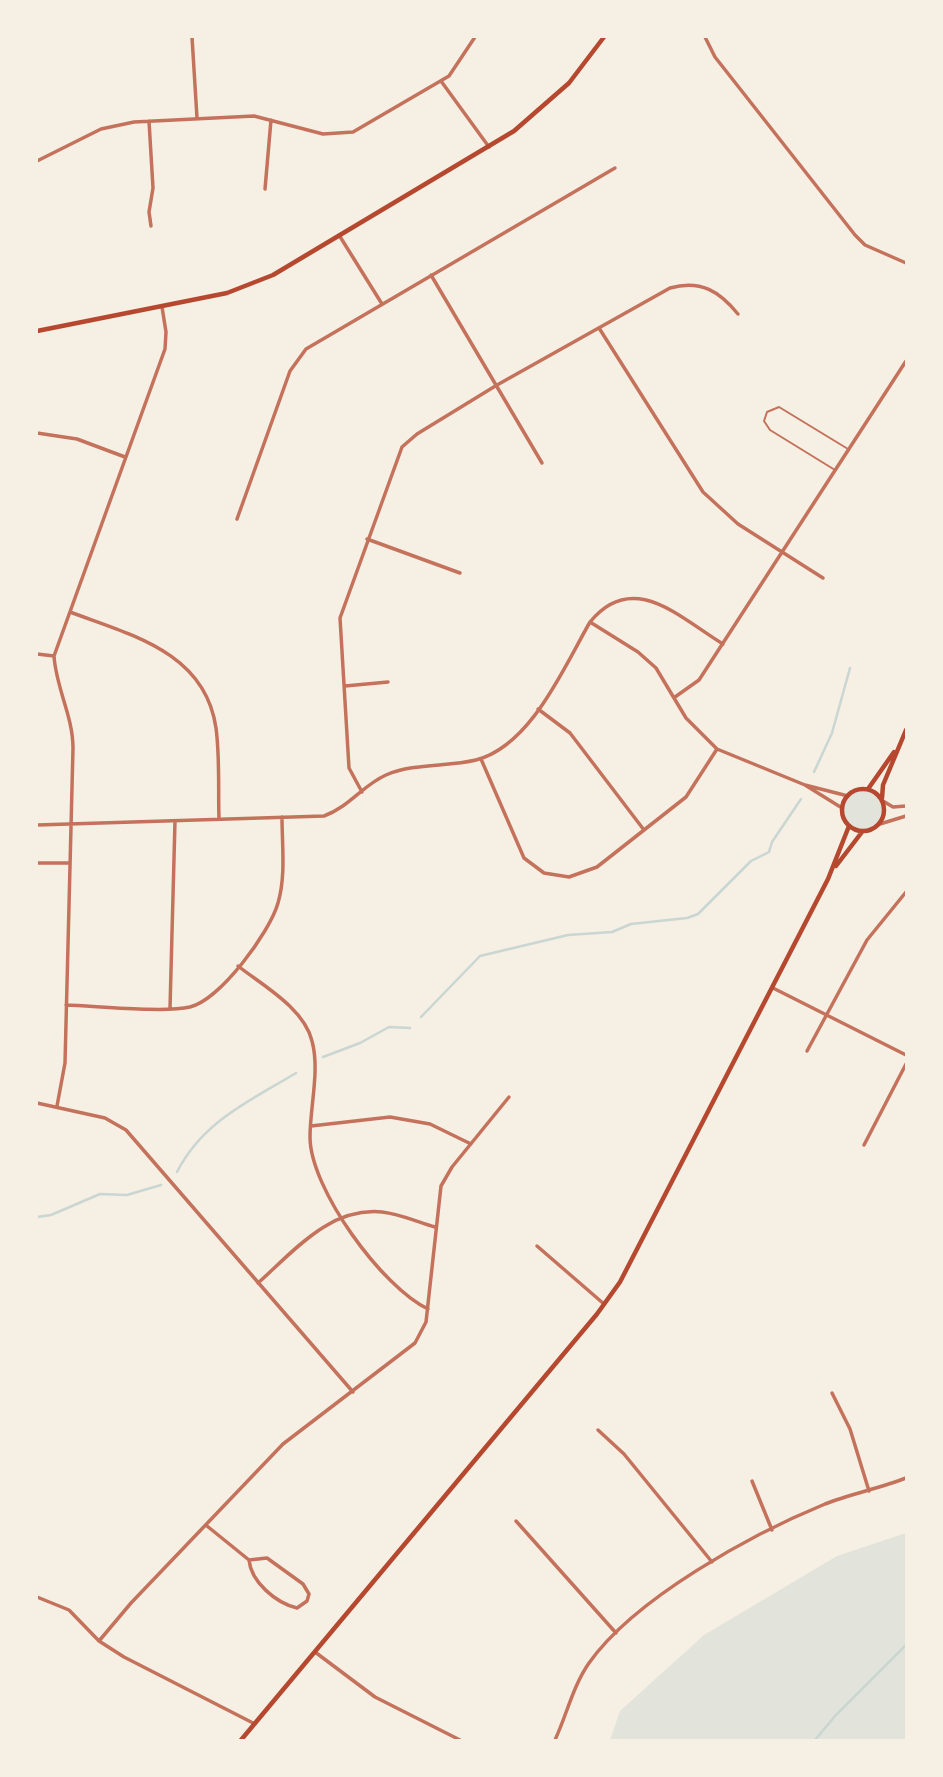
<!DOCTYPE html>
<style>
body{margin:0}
#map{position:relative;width:943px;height:1777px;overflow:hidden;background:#f6efe4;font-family:"DejaVu Sans",sans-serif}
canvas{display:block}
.frame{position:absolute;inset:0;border:38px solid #f6efe4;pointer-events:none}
</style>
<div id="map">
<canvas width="943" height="1777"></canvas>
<div class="frame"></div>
</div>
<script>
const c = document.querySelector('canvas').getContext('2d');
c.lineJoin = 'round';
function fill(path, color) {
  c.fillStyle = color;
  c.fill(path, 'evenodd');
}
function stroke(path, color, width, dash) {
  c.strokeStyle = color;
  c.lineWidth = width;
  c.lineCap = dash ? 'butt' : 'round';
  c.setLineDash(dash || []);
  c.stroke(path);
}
fill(new Path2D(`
 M842 810a21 21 0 1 1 42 0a21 21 0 1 1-42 0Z
 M906,1533V1740H610L620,1711L704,1635L837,1556Z`), '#e2e4dc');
stroke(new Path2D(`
 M814,772L832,733L850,668
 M421,1017L480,956L568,935L612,932L631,924L687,918L698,914L751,861L769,852L772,842L801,799
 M323,1057L360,1043L389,1027L410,1028
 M177,1172C203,1121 250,1101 296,1073
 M37,1217L51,1215L100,1194L127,1195L161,1185
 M815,1740L835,1716L906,1645`), '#c9d6d2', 2.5);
stroke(new Path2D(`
 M835,470L770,430L764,421L767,412L779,407L848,449`), '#c5725c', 2);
stroke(new Path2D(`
 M192,37L197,118
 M705,37L715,57L855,235L865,245L906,263
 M441,81L489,147
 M149,121L153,188L149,212L151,226
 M37,161L101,129L134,122L254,116L323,134L353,132L449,76L475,37
 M265,189L271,120
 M339,235L382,304
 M431,275L542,463
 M599,328L703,492L738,524L823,578
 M37,433L77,439L125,457
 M237,519L290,371L306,349L615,168
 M367,539L460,573
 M70,612C131,635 205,652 216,728C220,758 218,789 219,819
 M590,622L638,652L656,668L686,718L717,749L805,785L842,808
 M37,654L54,656
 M345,686L388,682
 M675,697L699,680L906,361
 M538,709L570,733L644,830
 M481,759L524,858L544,873L569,877L597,867L686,797L717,749
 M805,785L848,796
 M362,792L349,768L340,618L402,447L417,434L497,385L670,288C701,279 720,292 738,314
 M883,801L893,807L906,806
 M880,824L906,816
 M37,825L324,816C349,807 363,785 386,775C414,763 447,767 476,760C531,746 564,667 590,622C633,569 680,618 723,644
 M37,863H70
 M238,966C262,985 304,1008 312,1041C320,1070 310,1107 310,1137C310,1189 383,1288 428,1309
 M773,988L906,1055
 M66,1005C97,1006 164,1013 190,1007C220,1000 270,932 278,903C286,876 282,845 282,817
 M170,1008L175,821
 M807,1051L867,940L906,892
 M37,1103L105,1118L126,1130L353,1392
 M57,1106L65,1063L73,748C73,716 56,688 54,656L165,349L166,332L162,307
 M311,1126L390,1117L430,1124L471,1144
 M864,1145L906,1064
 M537,1246L604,1304
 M258,1283C295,1250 330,1207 382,1212C400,1214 418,1222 435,1227
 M832,1393L850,1429L869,1491
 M598,1430L624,1454L712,1562
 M752,1481L772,1530
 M516,1521L616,1633
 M207,1526L249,1560C251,1582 276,1603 297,1608L307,1601L309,1594L303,1584L267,1558L249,1560
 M37,1597L69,1610L99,1641L124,1657L255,1724
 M99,1641L131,1603L283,1444L415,1343L426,1322L441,1186L452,1167L509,1097
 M315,1652L375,1697L460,1740
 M555,1740C567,1714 573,1686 589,1663C635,1598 752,1534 825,1504C851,1494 880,1488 906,1478`), '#c5725c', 3.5);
stroke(new Path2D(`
 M37,331L227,293L273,275L514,131L569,83L604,37
 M842 810a21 21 0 1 1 42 0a21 21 0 1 1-42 0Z
 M868,789L894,752
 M882,798L883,785L906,730
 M836,866L862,832
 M241,1740L597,1314L620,1282L828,879L849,826`), '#b5482f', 4.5);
</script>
